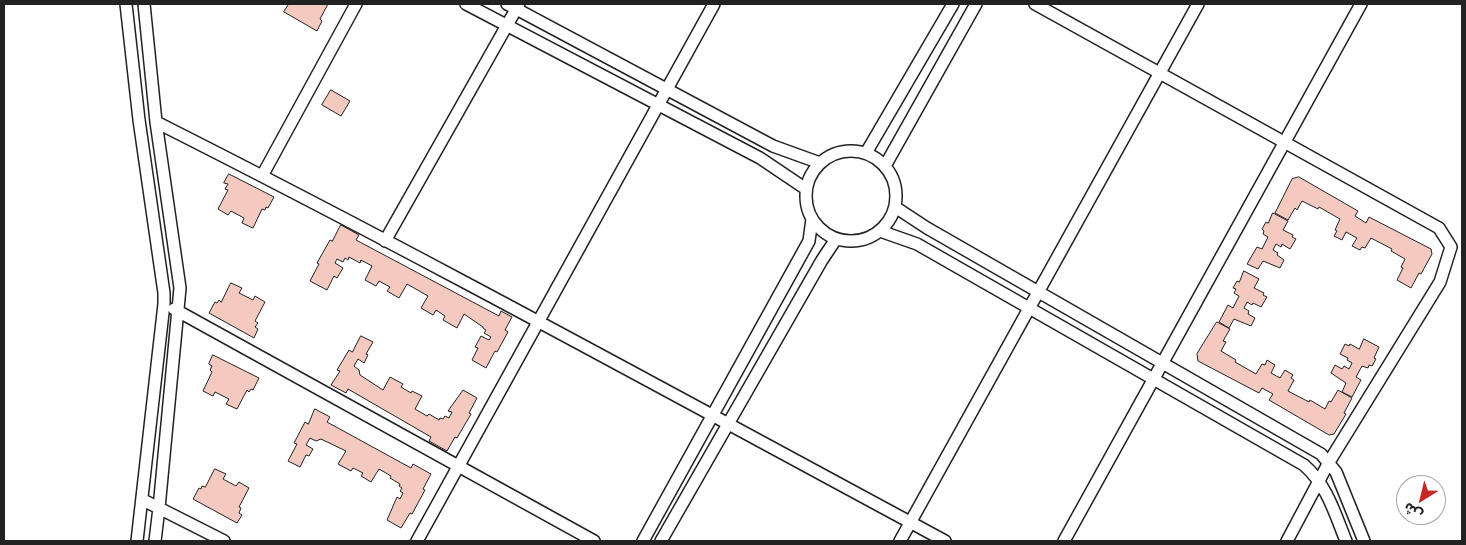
<!DOCTYPE html>
<meta charset="utf-8">
<style>
body{margin:0}
#map{position:relative;width:1466px;height:545px;overflow:hidden;background:#fff;font-family:"DM Sans","Noto Sans Arabic",sans-serif}
canvas{display:block}
.frame{position:absolute;inset:0;border:5px solid #222;pointer-events:none}
.north{position:absolute;left:1396px;top:475px;width:50px;height:50px;box-sizing:border-box;background:#fff;border:1px solid #a7a7a7;border-radius:50%;rotate:216deg;font-size:14px;font-weight:700;line-height:20px;text-align:center;color:#222}
.north::after{content:'';display:block;margin:auto;width:18px;height:22px;background:#c62828;clip-path:polygon(50% 0,100% 100%,50% 72%,0 100%)}
</style>
<div id="map">
<canvas width="1466" height="545"></canvas>
<div class="frame"></div>
<div class="north">ش</div>
</div>
<script>
const c = document.querySelector('canvas').getContext('2d');
c.lineJoin = 'round';
function fill(path, color) {
  c.fillStyle = color;
  c.fill(path, 'evenodd');
}
function stroke(path, color, width, dash) {
  c.strokeStyle = color;
  c.lineWidth = width;
  c.lineCap = dash ? 'butt' : 'round';
  c.setLineDash(dash || []);
  c.stroke(path);
}
const building = new Path2D(`
 M289,4H328L320,19L322,21L317,31L284,12Z
 M331,90L350,101L341,116L322,105Z
 M229,174L274,197L268,208L266,207L265,210L262,209L253,228L242,223L244,218L231,211L228,215L218,209L228,190L225,189L228,184L224,183Z
 M1299,177L1358,211L1355,216L1366,223L1369,217L1431,249L1432,254L1421,274L1419,273L1411,288L1397,280L1403,268L1401,267L1405,259L1391,251L1392,249L1371,238L1365,248L1362,247L1360,250L1352,246L1357,238L1346,232L1342,240L1334,236L1337,231L1335,230L1340,219L1319,207L1318,209L1302,201L1297,210L1295,208L1288,220L1275,213L1292,179Z
 M1273,213L1288,221L1283,230L1293,235L1292,237L1296,239L1290,249L1282,244L1281,247L1276,244L1273,250L1278,253L1277,255L1284,260L1280,268L1263,261L1258,269L1247,264L1257,247L1262,249L1268,237L1263,234L1264,231L1262,229L1266,222L1268,223Z
 M341,225L359,235L356,240L499,316L501,311L512,317L505,330L508,332L497,352L495,351L486,368L472,360L478,348L475,347L481,336L489,340L491,337L484,333L486,330L483,328V327L464,314L457,328L443,320L445,316L436,310L433,315L421,308L428,296L407,284L399,298L387,291L390,287L379,281L376,286L365,280L372,266L361,260L360,263L349,257L348,260L345,258L343,262L337,259L335,263L343,268L337,278L334,276L327,290L310,281L319,264L317,263L330,240L332,241Z
 M1244,271L1259,279L1254,288L1264,293L1263,295L1267,297L1261,307L1253,303L1252,305L1247,302L1244,308L1249,311L1248,314L1255,318L1251,326L1234,319L1229,328L1219,322L1228,305L1233,308L1239,296L1234,293L1236,289L1233,288L1237,281L1239,282Z
 M231,283L242,288L239,293L253,300L255,296L265,302L255,321L258,323L255,327L258,329L254,338L209,313L215,302L217,303L219,300L221,302Z
 M1217,322L1230,329L1223,341L1226,342L1221,351L1236,360L1235,362L1256,374L1262,364L1265,365L1267,360L1275,365L1271,373L1280,378L1285,370L1293,375L1291,378L1294,380L1288,391L1309,402L1310,400L1325,409L1329,401L1331,402L1338,390L1352,398L1344,413L1346,414L1334,434L1329,435L1269,400L1273,394L1262,388L1259,393L1198,361L1197,354Z
 M361,336L373,342L366,354L368,355L364,363L358,359L354,366L359,370L360,375L383,390L390,377L403,384L401,387L411,393L412,391L422,396L415,409L427,416L429,414L439,420L440,418L443,419L445,416L449,418L452,412L448,411L463,390L477,398L469,413L471,414L457,438L455,437L447,451L429,441L431,437L348,389L346,393L331,385L340,371L337,370L349,350L352,352Z
 M1364,339L1379,347L1374,358L1376,359L1372,366L1369,365L1368,368L1362,366L1356,377L1361,380L1352,397L1342,392L1346,383L1331,373L1335,365L1342,369L1344,366L1349,369L1352,363L1347,360L1348,358L1340,354L1345,344L1349,346L1350,344L1359,349Z
 M213,355L259,378L253,390L251,389L249,392L247,390L237,409L226,404L229,399L215,392L213,396L203,391L212,372L210,370L212,366L209,364Z
 M315,409L330,417L327,422L411,468L413,464L431,474L423,489L425,490L412,514L410,513L401,528L387,520L397,497L400,499L403,493L400,491L402,488L399,486L400,484L390,478L391,476L379,469L371,482L361,476L363,473L353,468L351,471L338,464L346,451L321,439L316,441L310,438L306,445L313,449L309,456L306,455L300,467L288,461L297,444L294,443L305,422L308,424Z
 M215,469L226,474L223,479L236,486L239,482L249,488L239,507L241,508L239,513L242,515L237,523L193,499L199,488L201,489L202,486L205,487Z`);
fill(building, '#f3c9c0');
stroke(building, '#222', 1);
const street = new Path2D(`
 M126,4L139,120L164,293V304L137,541
 M144,4L156,122L180,288L159,508L155,541
 M466,4L760,158L806,189
 M507,4L773,146L820,163
 M1035,4L1439,228L1451,247L1440,282L1329,462L1287,541
 M156,122C422,256 683,400 945,541
 M806 196a45 45 0 1 1 90 0a45 45 0 1 1-90 0Z
 M866,153L953,4
 M885,166L976,4
 M262,176L356,4
 M895,207L927,228L1321,454L1336,472L1364,541
 M880,231L917,244L1304,465C1327,485 1335,514 1346,541
 M385,241L519,4
 M174,309L594,541
 M143,500L224,541
 M417,541L714,4
 M643,541L809,241L812,219
 M661,541L822,260L836,239
 M900,541L1198,4
 M1064,541L1361,4`);
stroke(street, '#222', 14);
stroke(street, '#fff', 11);
</script>
